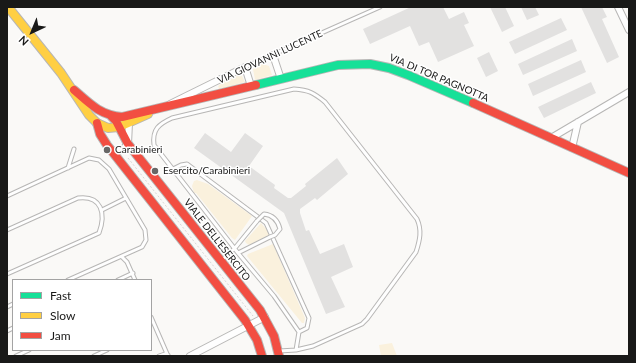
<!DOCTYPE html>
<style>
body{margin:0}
#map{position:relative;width:636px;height:363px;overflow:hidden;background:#faf9f7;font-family:Lato,sans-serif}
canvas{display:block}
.frame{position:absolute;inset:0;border:8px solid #191918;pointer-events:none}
.legend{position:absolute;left:12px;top:279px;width:140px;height:72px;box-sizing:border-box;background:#fff;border:1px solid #a3a3a3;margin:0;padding:5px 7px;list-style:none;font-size:12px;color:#191918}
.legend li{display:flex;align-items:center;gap:8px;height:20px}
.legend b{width:20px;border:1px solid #a3a3a3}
.north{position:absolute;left:12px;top:12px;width:40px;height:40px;-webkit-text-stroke:3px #fff;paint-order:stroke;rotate:224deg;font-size:11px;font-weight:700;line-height:16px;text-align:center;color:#191918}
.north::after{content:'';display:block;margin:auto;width:14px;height:18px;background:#191918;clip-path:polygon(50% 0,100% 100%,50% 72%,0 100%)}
</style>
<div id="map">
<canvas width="636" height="363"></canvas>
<div class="frame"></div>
<ul class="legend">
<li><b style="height:5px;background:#16e098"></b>Fast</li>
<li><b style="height:5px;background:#ffcf43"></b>Slow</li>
<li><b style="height:5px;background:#f24e42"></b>Jam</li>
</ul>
<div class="north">N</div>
</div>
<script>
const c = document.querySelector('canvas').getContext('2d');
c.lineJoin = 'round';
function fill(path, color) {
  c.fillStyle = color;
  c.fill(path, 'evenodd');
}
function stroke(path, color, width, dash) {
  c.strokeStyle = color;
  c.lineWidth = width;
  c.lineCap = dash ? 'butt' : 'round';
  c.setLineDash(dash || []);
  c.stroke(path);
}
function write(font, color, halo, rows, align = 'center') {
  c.font = font + ' Lato,sans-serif';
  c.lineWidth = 3;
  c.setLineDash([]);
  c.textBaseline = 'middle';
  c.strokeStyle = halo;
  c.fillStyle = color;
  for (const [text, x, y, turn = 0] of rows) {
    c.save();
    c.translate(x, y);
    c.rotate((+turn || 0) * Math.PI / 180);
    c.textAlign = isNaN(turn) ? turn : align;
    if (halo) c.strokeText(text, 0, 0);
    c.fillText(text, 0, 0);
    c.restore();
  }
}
fill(new Path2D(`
 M262,64L269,66L272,75L255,80L253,69Z
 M241,74L245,82L220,89L218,87L219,85Z
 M197,180L208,184L252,216L235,240L232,238L196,193H194L192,186L194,181Z
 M261,223L267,230L269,235L249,245L246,243L245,241Z
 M273,244L305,318L304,323H302L247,256L248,254Z
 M392,343L397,356H381L379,345Z`), '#faf1dd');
fill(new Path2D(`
 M411,7H443L449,19L464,12L469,23L464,25L474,46L438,62L429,42L419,46L410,26L370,44L363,29Z
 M490,7H505L514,26L502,32Z
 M521,7H535L539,15L527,20Z
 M581,7H602L607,17L602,19L619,57L607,63Z
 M561,18L567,30L515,54L509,42Z
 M572,39L577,51L523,75L518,64Z
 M489,52L498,71L486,77L477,58Z
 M581,60L586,72L533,96L528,84Z
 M591,82L596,93L544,118L538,107Z
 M205,133L231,152L245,133L263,146L249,166L275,185L274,188L288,198H291L306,186L305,184L337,158L348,174L317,200L315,198L300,209V213L306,231L309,230L320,254L344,244L353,267L331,277L345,307L326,314L284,213L194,148Z`), '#e2e1e0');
const lane = new Path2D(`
 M245,67L380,7
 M68,168L74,149
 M173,169L181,165L187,164L266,223L309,318L307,328L299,332
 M7,196L89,158L99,160L109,169L145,230L146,240L142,247L68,280
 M102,210L126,198
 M7,230L78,198C102,195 106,214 99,233L7,274
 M238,253L270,237
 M122,257L127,262L135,280
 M222,260L235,248L257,221
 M118,280L133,273
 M7,307L13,304
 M151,317L168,356
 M7,331L13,328
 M279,351L296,350L313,346L362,324L367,319L416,252C420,240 422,230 417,219L325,102C314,93 309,90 294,89L172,118C159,124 152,129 154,145L238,253L274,296L299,332L296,350
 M16,356L29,350
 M94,356L107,350
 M159,356L165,354L168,355`);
const street = new Path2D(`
 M618,7L629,30
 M273,55L281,79
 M170,104L245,67L251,86
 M551,138L629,92
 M572,148L578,122
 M112,151L122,150L128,144L129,123
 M190,356L265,317`);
const fast = new Path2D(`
 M256,85L338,65L370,64L389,68L408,75L473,103`);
const slow = new Path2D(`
 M8,7L61,73L89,115L97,123L108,128L119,127L148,114`);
const jam = new Path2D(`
 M74,90C90,104 100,115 122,117L256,85
 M473,103L629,173
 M111,116L116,121L128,144L260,310L274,336L279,356
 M97,123L100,134L107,145L245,320L257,340L262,356`);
stroke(lane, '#b7b6b5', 5);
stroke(street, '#b7b6b5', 8);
stroke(fast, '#b7b6b5', 10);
stroke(slow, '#b7b6b5', 10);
stroke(jam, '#b7b6b5', 10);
stroke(new Path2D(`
 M128,158L253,316`), '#d6d6d5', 1, [2, 2]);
stroke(lane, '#fefefe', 3);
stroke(street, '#fefefe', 6);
stroke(fast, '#16e098', 8);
stroke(slow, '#ffcf43', 8);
stroke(jam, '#f24e42', 8);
const laneBridge = new Path2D(`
 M257,221L264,214C273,215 278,221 280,229L275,235L270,237`);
stroke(laneBridge, '#b7b6b5', 5, []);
stroke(laneBridge, '#fefefe', 3);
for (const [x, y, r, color] of [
 [107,150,4,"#686766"],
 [155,171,4,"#686766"]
]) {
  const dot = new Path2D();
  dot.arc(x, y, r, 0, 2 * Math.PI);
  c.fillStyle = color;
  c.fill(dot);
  stroke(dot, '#fff', 1.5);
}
write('10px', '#191918', '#fff', [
 ["VIA GIOVANNI LUCENTE",270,57,-25],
 ["VIA DI TOR PAGNOTTA",439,78,23],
 ["VIALE DELL'ESERCITO",217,240,52]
]);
write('10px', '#191918', '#fff', [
 ["Carabinieri",115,150],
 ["Esercito/Carabinieri",163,171]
], 'left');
</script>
